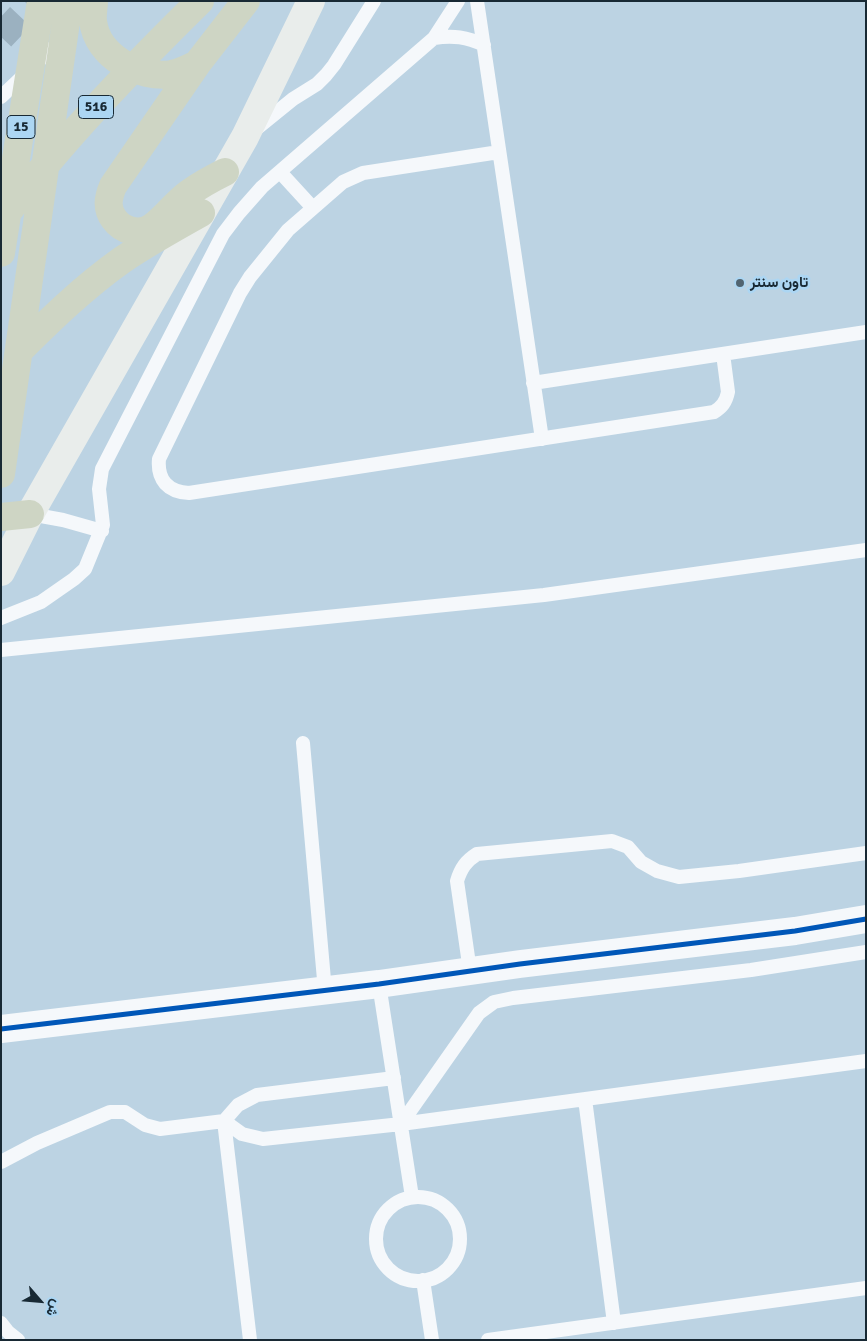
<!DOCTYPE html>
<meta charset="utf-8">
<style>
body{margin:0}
#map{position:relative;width:867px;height:1341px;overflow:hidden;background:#bcd3e3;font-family:Signika,Vazirmatn,sans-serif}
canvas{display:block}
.frame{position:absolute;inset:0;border:2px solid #182934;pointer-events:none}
.north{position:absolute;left:15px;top:1276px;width:50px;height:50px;-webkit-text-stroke:4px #acd6f3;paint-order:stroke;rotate:117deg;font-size:14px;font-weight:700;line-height:20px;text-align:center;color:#182934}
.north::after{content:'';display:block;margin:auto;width:18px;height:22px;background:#182934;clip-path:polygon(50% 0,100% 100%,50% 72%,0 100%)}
</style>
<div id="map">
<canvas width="867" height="1341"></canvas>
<div class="frame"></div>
<div class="north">ش</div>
</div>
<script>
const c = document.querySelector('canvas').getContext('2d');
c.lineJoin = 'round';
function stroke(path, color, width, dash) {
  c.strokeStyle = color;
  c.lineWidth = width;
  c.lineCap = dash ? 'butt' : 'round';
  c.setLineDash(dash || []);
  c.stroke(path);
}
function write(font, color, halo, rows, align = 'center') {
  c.font = font + ' Signika,Vazirmatn,sans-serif';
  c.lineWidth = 5;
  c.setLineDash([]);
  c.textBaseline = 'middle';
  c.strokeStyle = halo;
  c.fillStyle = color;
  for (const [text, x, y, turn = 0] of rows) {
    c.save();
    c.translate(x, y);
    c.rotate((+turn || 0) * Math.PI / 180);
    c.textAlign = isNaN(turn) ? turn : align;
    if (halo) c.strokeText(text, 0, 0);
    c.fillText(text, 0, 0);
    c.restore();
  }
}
stroke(new Path2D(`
 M1,37L35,1`), '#9bb1c0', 28, [28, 14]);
stroke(new Path2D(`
 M477,1L542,439
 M434,38C453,35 467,37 484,45
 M1,97L62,39
 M256,129L293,99L317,84L326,75L334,65L374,1
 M499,152L363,173L343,182L288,230L250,277L240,293L159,459C157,480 168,492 189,493L714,412C722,407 726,402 728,392L723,354
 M280,172L313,208
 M533,383L866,332
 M30,514L63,520L102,531
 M1,618L41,602L74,579L85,569L103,525L99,489L102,469L223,234L239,213L262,187L434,38L458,1
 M1,650L544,595L866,550
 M303,743L325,991
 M470,971L457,881C461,868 466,861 477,854L612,841L628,847L641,862L657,871L679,877L739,871L866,853
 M379,984L412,1197
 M585,1099L614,1323
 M401,1124L479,1013L494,1002L513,998L751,970L866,952
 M1,1162L37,1143L110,1112H125L145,1125L160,1129L224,1121L242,1134L263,1139L401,1124L866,1061
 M376 1239a42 42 0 1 1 84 0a42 42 0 1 1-84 0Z
 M423,1280L432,1340
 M1,1323L8,1332L18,1340
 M250,1340L224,1121L238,1105L257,1095L394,1078
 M488,1340L866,1288`), '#f5f8fb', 14);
stroke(new Path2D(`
 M1,1029L379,984L520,964L795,931L866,919`), '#f5f8fb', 28);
stroke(new Path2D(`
 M1,572L30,514L245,137L311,1`), '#e9edeb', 28);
stroke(new Path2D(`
 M94,1C94,7 92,15 93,21C97,56 139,79 172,74C181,72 189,68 197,64
 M225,172C213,178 200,185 189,193C175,203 165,218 152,227C139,236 122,230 114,219C106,208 108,198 113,186L197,64L246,1
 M1,221C60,142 130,70 200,1
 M1,253L41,1
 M19,351C51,319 84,287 122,260C147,243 174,228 201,213
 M1,474L69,1
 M1,517L30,514`), '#ced5c4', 28);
stroke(new Path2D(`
 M1,1029L379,984L520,964L795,931L866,919`), '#0057b8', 5);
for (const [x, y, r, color] of [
 [740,283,5,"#516471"]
]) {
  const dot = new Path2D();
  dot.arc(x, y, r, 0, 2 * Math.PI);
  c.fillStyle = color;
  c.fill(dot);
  stroke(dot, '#acd6f3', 2);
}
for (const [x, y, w] of [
 [96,107,35],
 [21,127,28]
]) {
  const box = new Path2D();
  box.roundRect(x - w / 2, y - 11.5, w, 23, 4);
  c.fillStyle = '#acd6f3';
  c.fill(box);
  stroke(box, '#182934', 1);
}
write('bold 14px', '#182934', null, [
 ["516",96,107],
 ["15",21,127]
]);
write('bold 15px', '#182934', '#acd6f3', [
 ["تاون سنتر",750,283]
], 'left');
</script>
